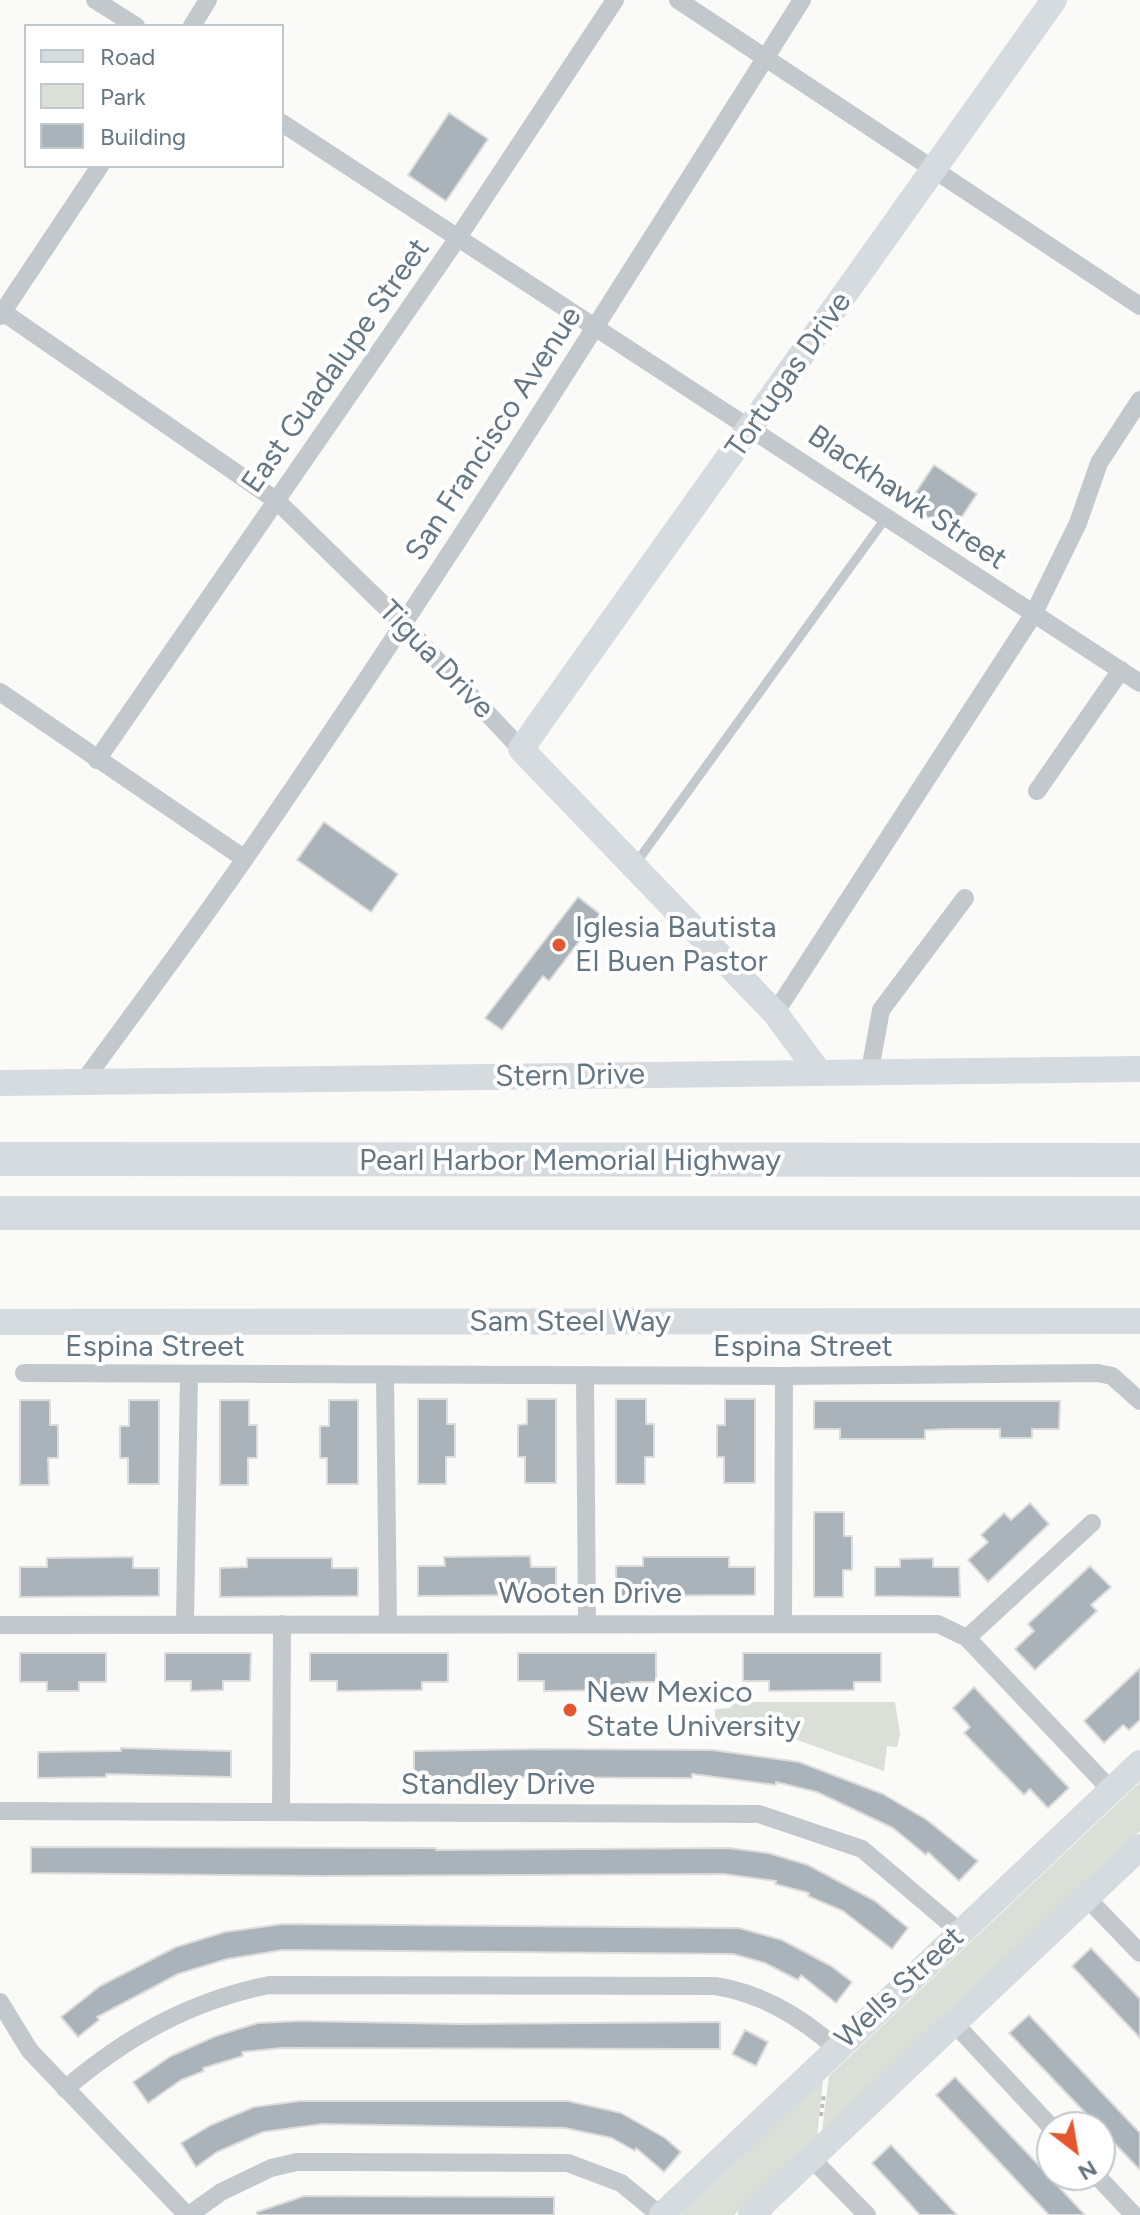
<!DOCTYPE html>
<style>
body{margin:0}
#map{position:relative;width:1140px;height:2215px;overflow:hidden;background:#fafaf8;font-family:Figtree,sans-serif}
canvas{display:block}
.legend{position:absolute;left:24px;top:24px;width:260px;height:144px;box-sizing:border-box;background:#fff;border:2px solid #c1c8cd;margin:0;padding:10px 14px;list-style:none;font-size:24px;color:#657683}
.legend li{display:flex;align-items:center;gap:16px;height:40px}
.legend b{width:40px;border:2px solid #c1c8cd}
.north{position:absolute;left:1036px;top:2111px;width:80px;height:80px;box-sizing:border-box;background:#fff;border:2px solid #c1c8cd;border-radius:50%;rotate:149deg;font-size:22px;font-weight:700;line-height:32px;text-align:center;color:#657683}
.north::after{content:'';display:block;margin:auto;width:28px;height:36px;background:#e4572e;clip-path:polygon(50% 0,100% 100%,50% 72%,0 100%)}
</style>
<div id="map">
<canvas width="1140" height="2215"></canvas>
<ul class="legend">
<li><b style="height:10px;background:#d6dbdf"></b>Road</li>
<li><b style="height:22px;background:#dadfd7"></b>Park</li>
<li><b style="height:22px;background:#aab3b9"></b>Building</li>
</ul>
<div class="north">N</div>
</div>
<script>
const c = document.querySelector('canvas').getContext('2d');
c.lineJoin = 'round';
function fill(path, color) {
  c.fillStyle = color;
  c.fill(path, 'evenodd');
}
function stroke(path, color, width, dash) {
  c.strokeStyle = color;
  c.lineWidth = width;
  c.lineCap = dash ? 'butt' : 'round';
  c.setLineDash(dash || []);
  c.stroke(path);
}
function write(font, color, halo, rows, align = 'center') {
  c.font = font + ' Figtree,sans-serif';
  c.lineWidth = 8;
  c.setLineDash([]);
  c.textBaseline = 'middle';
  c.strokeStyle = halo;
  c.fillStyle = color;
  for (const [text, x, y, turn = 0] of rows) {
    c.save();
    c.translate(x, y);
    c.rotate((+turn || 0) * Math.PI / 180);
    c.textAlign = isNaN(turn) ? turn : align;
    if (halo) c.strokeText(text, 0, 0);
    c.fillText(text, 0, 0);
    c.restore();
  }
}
fill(new Path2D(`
 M732,1702H895L900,1734L897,1747L887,1746L884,1771L786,1736L715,1727V1709L731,1708Z
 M1140,1782V1831L822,2131L829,2076Z
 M823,2080L817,2137L734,2215H681Z`), '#dadfd7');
const building = new Path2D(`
 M449,113L488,139L446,201L408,175Z
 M934,465L977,494L951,533L908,504Z
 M324,822L398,874L371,912L297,860Z
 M578,897L600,914L549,981L543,976L502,1030L485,1018Z
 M418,1399H447V1424H455V1457H446V1484H418Z
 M527,1399H556V1483H525V1457H518V1425L527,1424Z
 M616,1399H646V1424H654V1457H645V1484H616Z
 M725,1399H755V1483H724V1457H717V1425H725Z
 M20,1400H50V1425H58V1458H48L49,1485H20Z
 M129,1400H159V1484H128V1458H120V1426H129Z
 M220,1400H249V1425H257V1458H248V1485H220Z
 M329,1400H358V1484H327V1458H320V1426H329Z
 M814,1401H1060L1059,1429H1032V1438H1000V1429H951L925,1430V1439H840V1429H814Z
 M1030,1503L1049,1524L988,1582L968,1560L988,1542L981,1535L1004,1513L1011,1520Z
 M814,1512H844V1536H852V1570H843V1597H814Z
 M530,1556L531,1567H556V1595L418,1596V1566H445L444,1557Z
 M133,1557V1568H159V1596L20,1597V1567H47V1558Z
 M643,1557H729V1567H755V1595L616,1596V1566H643Z
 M247,1558H332V1568H358V1596L220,1597V1568L247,1567Z
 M933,1558V1567H959L960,1597L875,1596V1567H900V1559Z
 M1090,1566L1111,1587L1091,1605L1097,1611L1035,1670L1015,1649L1034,1631L1028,1624Z
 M20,1653H106V1682H79V1691H47V1682H20Z
 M165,1653H251L250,1681H223V1690L191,1691V1681H165Z
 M310,1653H448V1682H422V1690L337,1691V1681H310Z
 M518,1653H656V1682H630V1690L544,1691V1681H518Z
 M743,1653H881V1682H854V1690L769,1691V1681H743Z
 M1140,1668V1720L1129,1730L1123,1725L1104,1743L1084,1721Z
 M974,1687L1069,1788L1048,1808L1030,1789L1024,1795L964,1733L970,1727L953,1708Z
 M121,1748L231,1751V1777L106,1774V1777L38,1778V1752L121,1751Z
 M541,1749L712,1750L799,1762L883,1794L927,1820L978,1861L959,1881L928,1852L926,1855L893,1828L817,1792L776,1782V1785L692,1774V1778L414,1777V1751Z
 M31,1847L436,1848V1850L728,1848L768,1853L808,1865L875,1901L908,1928L892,1949L843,1911L808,1896L809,1893L775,1884L776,1881L723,1874L320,1876L31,1873Z
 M283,1924L739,1928L782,1940L831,1966L852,1982L836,2003L801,1975L798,1980L765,1963L733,1954L283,1950L227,1959L178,1974L97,2017L99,2020L78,2037L61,2017L100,1986L176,1947L225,1932Z
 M1091,1948L1140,1999V2038L1072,1966Z
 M1029,2015L1140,2133V2170L1009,2033Z
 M300,2021L459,2024L720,2022V2049L281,2048L242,2052L243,2056L203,2068L204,2071L181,2080L148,2103L133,2082L171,2056L216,2036L258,2023Z
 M745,2030L768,2042L756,2066L732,2054Z
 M955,2077L1030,2156L1085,2215H1049L954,2114L936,2095Z
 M300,2101H568L621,2113L665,2138L681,2152L664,2172L636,2148L635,2151L612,2138L565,2128L322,2124L263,2132L217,2152L196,2167L181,2143L211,2125L254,2107Z
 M891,2145L909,2164L957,2215H920L900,2193L872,2163Z
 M304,2196L554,2197V2215H257V2212Z`);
fill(building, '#aab3b9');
stroke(building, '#dcdcda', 2);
stroke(new Path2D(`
 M821,2116L824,2093`), '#bbbfc2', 4, [4, 4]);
stroke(new Path2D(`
 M636,863L885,519`), '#c3c8cc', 9);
stroke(new Path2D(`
 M95,0L136,26
 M678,0L1140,306
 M192,26L208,0
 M282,123L1140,683
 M0,310L277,501L403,624L521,749
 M0,316L100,166
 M0,692L245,859
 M97,760L457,239L615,0
 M1037,791L1121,670
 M775,1013L1033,615L1078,523L1099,463L1140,400
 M870,1070L881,1010L965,898
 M81,1085C136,1009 193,934 246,857C440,577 620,288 802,0
 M24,1373L784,1376L1098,1373L1112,1376L1140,1401
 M585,1375L587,1622
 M385,1376L388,1622
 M783,1622L784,1376
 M185,1623L189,1375
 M0,1625L938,1624L967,1638L1111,1790
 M967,1638L1092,1523
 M0,1811L759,1814L862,1849L960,1932
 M281,1812L282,1624
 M1086,1897L1140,1953
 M0,2002L30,2051L187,2215
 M955,2024L1052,2128
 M65,2089C126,2037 190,2001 269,1985L715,1986C762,1993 801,2017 836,2048
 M811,2158L867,2215
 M1096,2175L1134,2215
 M189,2215L221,2192L271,2168L297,2162H337L568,2163L621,2183L660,2215`), '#c3c8cc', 18);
stroke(new Path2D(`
 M818,1071L775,1013L521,749L1054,0
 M0,1083L1140,1069
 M0,1322L1140,1321
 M662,2215L1140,1763
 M751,2215L1140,1847`), '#d6dbdf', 26);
stroke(new Path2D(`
 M0,1159L1140,1160
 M0,1213H1140`), '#d6dbdf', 34);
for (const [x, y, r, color] of [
 [559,945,8,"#e4572e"],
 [570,1710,8,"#e4572e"]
]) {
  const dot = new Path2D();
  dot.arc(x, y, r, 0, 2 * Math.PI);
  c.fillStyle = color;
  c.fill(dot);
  stroke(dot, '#fff', 3);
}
write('30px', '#657683', '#fff', [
 ["East Guadalupe Street",336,366,-55],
 ["Tortugas Drive",789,375,-55],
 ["San Francisco Avenue",494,434,-57],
 ["Blackhawk Street",907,498,34],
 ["Tigua Drive",436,660,46],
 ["Stern Drive",570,1076,-1],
 ["Pearl Harbor Memorial Highway",570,1161],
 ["Sam Steel Way",570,1322],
 ["Espina Street",155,1347],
 ["Espina Street",803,1347],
 ["Wooten Drive",590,1594],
 ["Standley Drive",498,1785],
 ["Wells Street",900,1988,-43]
]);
write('30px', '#657683', '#fff', [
 ["Iglesia Bautista",575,928],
 ["El Buen Pastor",575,962],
 ["New Mexico",586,1693],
 ["State University",586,1727]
], 'left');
</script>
